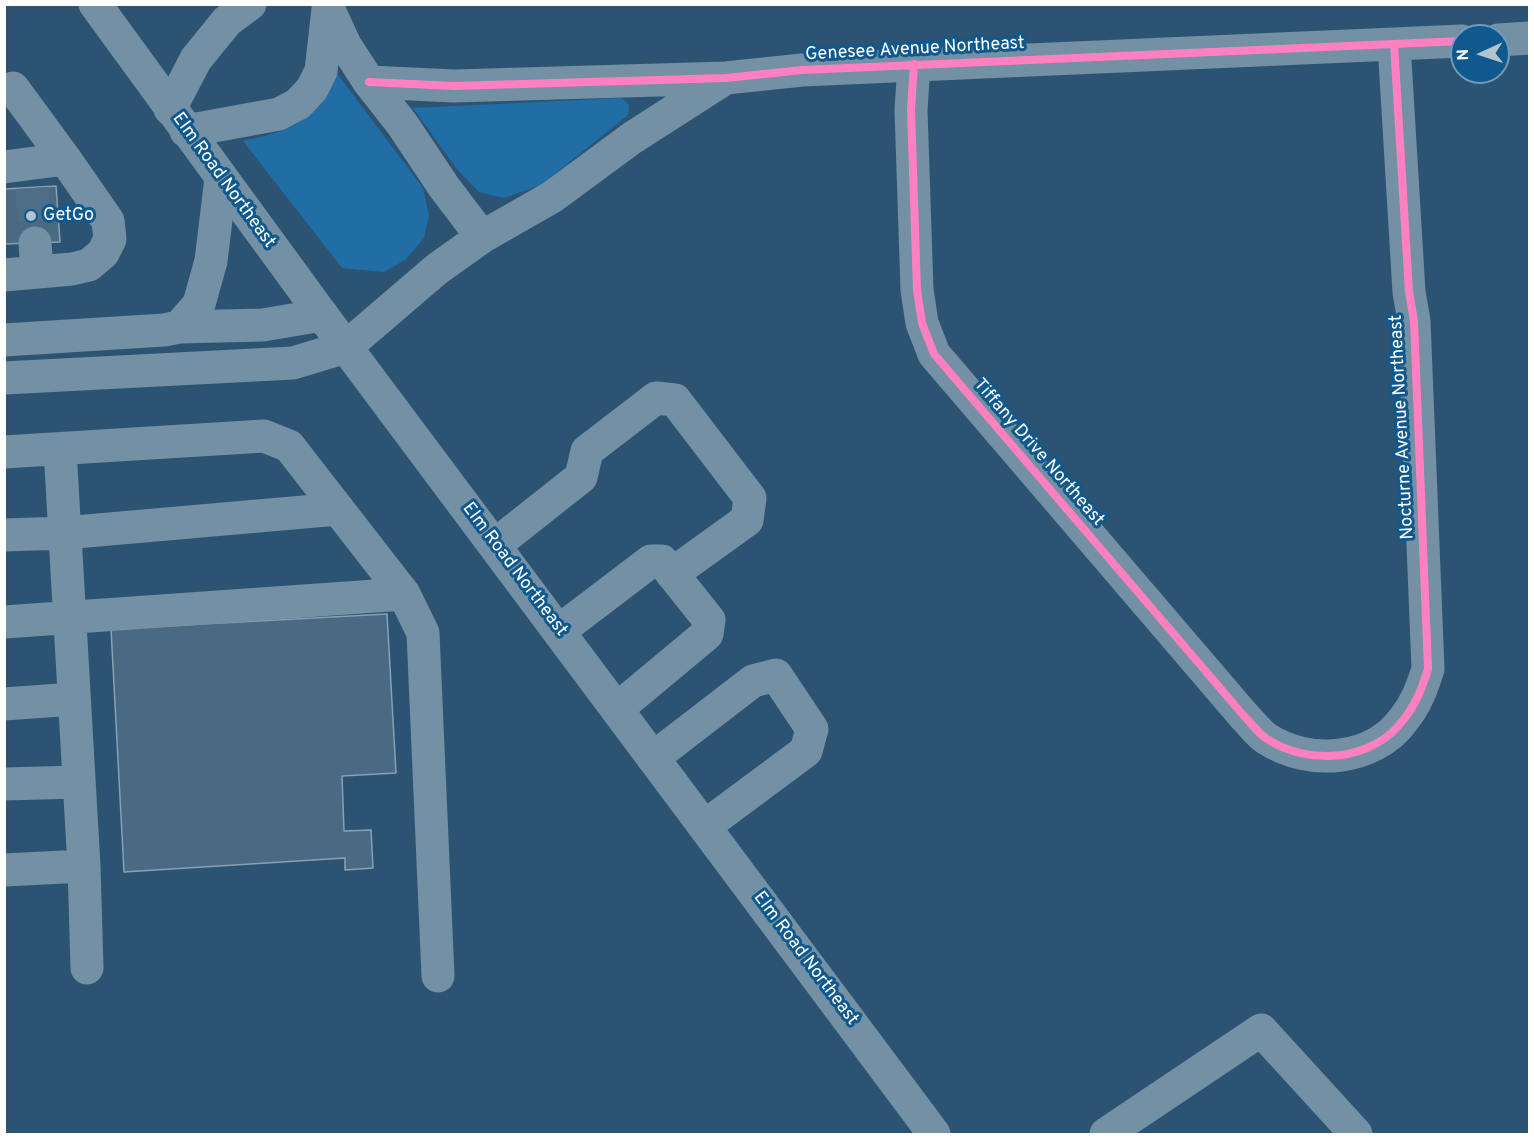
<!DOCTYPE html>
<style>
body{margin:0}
#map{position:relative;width:1534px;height:1139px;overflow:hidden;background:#2c5472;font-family:Overpass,sans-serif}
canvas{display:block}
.frame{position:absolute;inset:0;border:6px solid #fff;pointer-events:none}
.north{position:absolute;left:1450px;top:24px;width:60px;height:60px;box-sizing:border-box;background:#0f598f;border:2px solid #6f9bbc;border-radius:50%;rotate:267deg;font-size:16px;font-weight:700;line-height:24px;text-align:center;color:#fff}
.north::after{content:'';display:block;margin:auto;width:21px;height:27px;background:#b5c3ce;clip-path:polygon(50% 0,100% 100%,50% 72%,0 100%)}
</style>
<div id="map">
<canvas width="1534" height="1139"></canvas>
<div class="frame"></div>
<div class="north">N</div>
</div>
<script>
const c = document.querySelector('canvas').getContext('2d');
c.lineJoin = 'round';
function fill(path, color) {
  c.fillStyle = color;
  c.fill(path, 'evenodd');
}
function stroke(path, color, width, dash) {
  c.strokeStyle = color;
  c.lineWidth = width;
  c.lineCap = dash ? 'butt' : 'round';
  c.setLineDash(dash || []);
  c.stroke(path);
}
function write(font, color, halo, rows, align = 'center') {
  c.font = font + ' Overpass,sans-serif';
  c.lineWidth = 6;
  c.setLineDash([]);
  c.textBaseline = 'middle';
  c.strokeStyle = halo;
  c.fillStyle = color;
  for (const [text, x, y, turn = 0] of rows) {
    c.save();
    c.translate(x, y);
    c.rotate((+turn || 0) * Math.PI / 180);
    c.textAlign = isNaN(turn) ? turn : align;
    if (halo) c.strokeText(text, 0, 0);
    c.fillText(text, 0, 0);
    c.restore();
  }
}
fill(new Path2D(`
 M336,72L423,188L429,216L424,238L405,260L384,272L342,268L243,141C269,135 302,129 318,105C325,95 330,83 336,72Z
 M622,98L629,105L628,115L541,185L504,198L479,192L456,168L413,108Z`), '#206ea5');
const building = new Path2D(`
 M56,186L60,242L4,244V189Z
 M387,614L396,773L342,776L344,831L371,830L373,868L345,870V858L124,872L111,629Z`);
fill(building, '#496a82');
stroke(building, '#88a1b4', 1.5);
stroke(new Path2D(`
 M32,188L35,243`), '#4c6e87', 33, [33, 16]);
stroke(new Path2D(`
 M328,8L345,45L369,82L402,124L444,187L482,237
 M1498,40L1530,38
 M914,64L911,110L917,290L922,323L934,354L1244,716C1251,723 1258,733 1267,739C1309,766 1373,762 1404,719C1416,704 1422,688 1428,669L1414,321L1409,292L1394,44
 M369,82L454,86L726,78L802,70L1462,41
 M170,109L196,59L227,21L250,4
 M186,131L279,114L298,104L312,89L321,71L328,9
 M4,167L65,159
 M35,243L37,271
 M4,275L72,269L89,265L103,253L110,239L108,221L65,159L13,88
 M179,327L263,325L322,315
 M4,340L164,330L179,327L199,304L211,261L221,178
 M4,378L293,363L346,347L437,269L482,237L552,197L632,138L724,79
 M60,449L84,866L87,968
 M4,452L264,436L289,446L404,594L423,633L438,976
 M4,535L64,533L338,509
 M495,545L581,477L587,451L656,398L675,400L750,498L747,520L672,574
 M4,622L404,594
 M559,631L651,561H662L709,620L707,634L617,709
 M4,704L74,699
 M653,758L753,681L776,675L812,729L806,751L705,826
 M4,784L79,782
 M4,870L84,866
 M1106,1134L1261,1030L1356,1134`), '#7390a5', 33);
stroke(new Path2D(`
 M95,4L322,315L934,1134`), '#7390a5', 33);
stroke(new Path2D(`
 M914,64L911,110L917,290L922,323L934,354L1244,716C1251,723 1258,733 1267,739C1309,766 1373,762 1404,719C1416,704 1422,688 1428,669L1414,321L1409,292L1394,44
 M369,82L454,86L726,78L802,70L1462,41`), '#ff80c0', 8);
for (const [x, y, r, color] of [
 [31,216,6,"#b5c3ce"]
]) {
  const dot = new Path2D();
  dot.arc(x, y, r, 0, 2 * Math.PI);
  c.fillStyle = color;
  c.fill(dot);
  stroke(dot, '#0f598f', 2);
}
write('18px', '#fff', '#0f598f', [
 ["Genesee Avenue Northeast",915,50,-3],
 ["Elm Road Northeast",223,181,54],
 ["Nocturne Avenue Northeast",1403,427,-93],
 ["Tiffany Drive Northeast",1038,453,49],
 ["Elm Road Northeast",514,570,53],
 ["Elm Road Northeast",805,959,53]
]);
write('18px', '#fff', '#0f598f', [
 ["GetGo",43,216]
], 'left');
</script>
